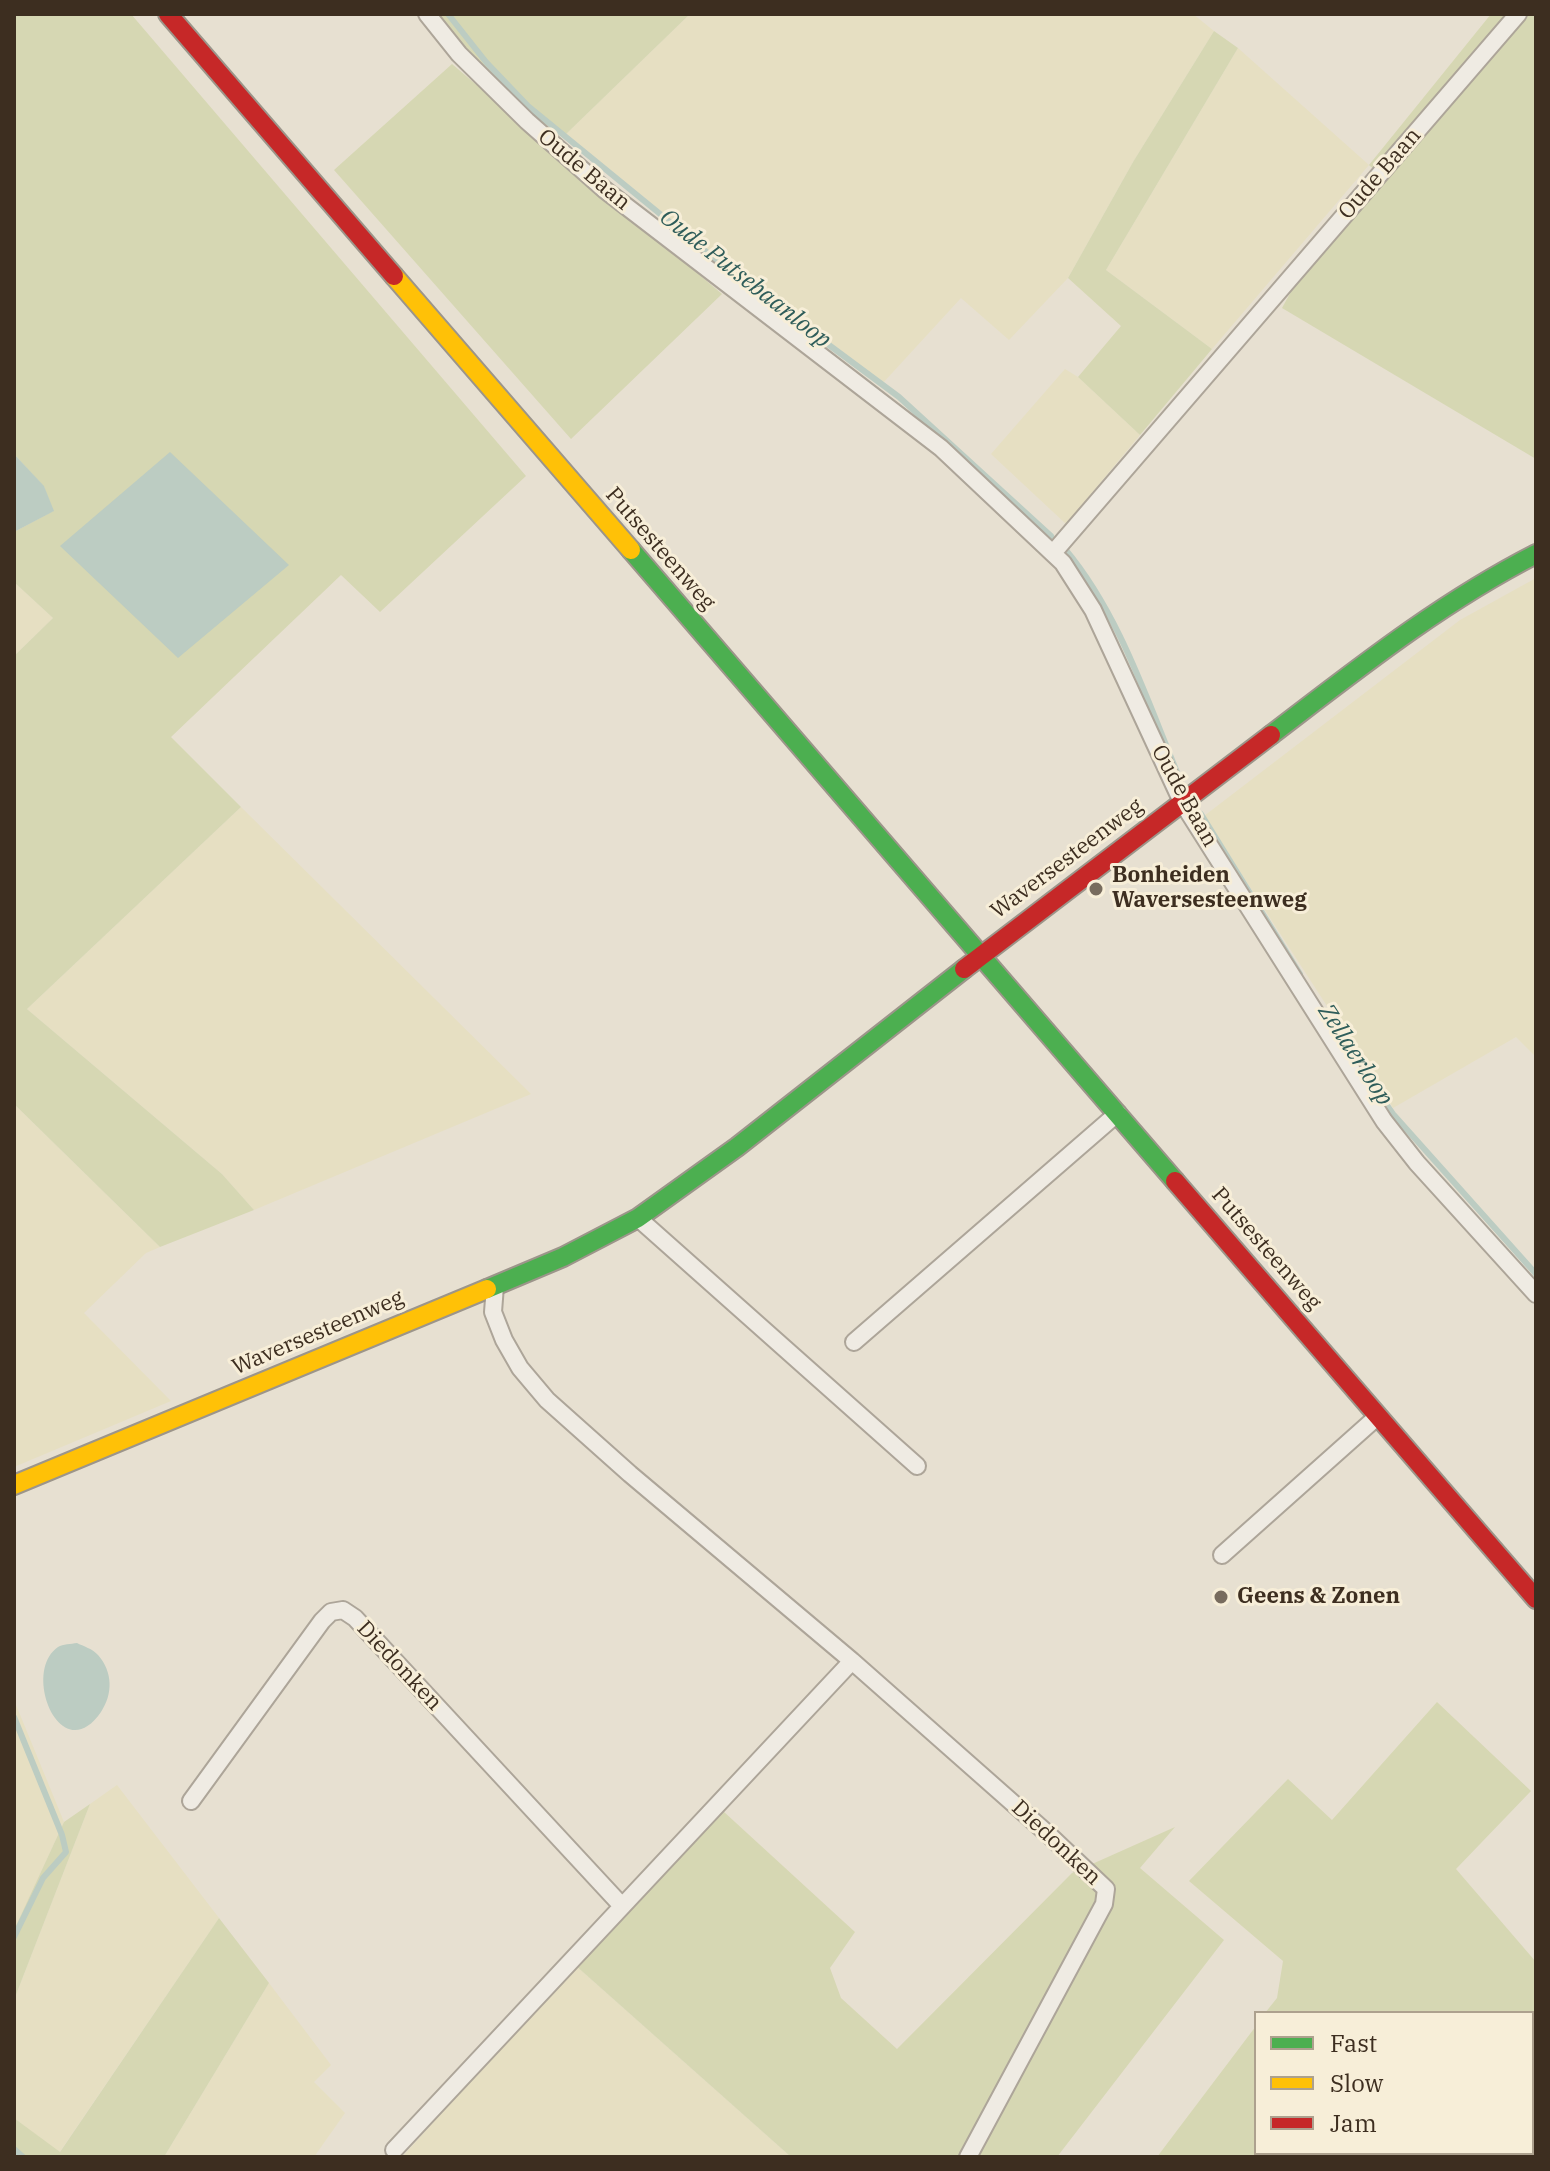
<!DOCTYPE html>
<style>
body{margin:0}
#map{position:relative;width:1550px;height:2171px;overflow:hidden;background:#e7e0d1;font-family:"IBM Plex Serif",serif}
canvas{display:block}
.frame{position:absolute;inset:0;border:16px solid #3d2e20;pointer-events:none}
.legend{position:absolute;left:1254px;top:2011px;width:280px;height:144px;box-sizing:border-box;background:#f7eed8;border:2px solid #ada18e;margin:0;padding:10px 14px;list-style:none;font-size:24px;color:#3d2e20}
.legend li{display:flex;align-items:center;gap:16px;height:40px}
.legend b{width:40px;border:2px solid #ada18e}
</style>
<div id="map">
<canvas width="1550" height="2171"></canvas>
<div class="frame"></div>
<ul class="legend">
<li><b style="height:10px;background:#4caf50"></b>Fast</li>
<li><b style="height:10px;background:#ffc107"></b>Slow</li>
<li><b style="height:10px;background:#c62828"></b>Jam</li>
</ul>
</div>
<script>
const c = document.querySelector('canvas').getContext('2d');
c.lineJoin = 'round';
function fill(path, color) {
  c.fillStyle = color;
  c.fill(path, 'evenodd');
}
function stroke(path, color, width, dash) {
  c.strokeStyle = color;
  c.lineWidth = width;
  c.lineCap = dash ? 'butt' : 'round';
  c.setLineDash(dash || []);
  c.stroke(path);
}
function write(font, color, halo, rows, align = 'center') {
  c.font = font + ' "IBM Plex Serif",serif';
  c.lineWidth = 6;
  c.setLineDash([]);
  c.textBaseline = 'middle';
  c.strokeStyle = halo;
  c.fillStyle = color;
  for (const [text, x, y, turn = 0] of rows) {
    c.save();
    c.translate(x, y);
    c.rotate((+turn || 0) * Math.PI / 180);
    c.textAlign = isNaN(turn) ? turn : align;
    if (halo) c.strokeText(text, 0, 0);
    c.fillText(text, 0, 0);
    c.restore();
  }
}
fill(new Path2D(`
 M690,14H1193L1214,31L1133,162L1068,278L1009,340L961,298L882,384L773,307L563,137Z
 M1238,48L1369,165L1212,349L1106,270Z
 M1065,369L1078,377L1140,435L1066,524L991,454Z
 M1536,578V1057L1516,1037L1393,1108L1204,816L1460,620Z
 M14,582L53,618L14,656Z
 M241,807L531,1094L254,1210L222,1174L27,1009Z
 M14,1104L160,1247L146,1253L84,1313L171,1401L14,1467Z
 M14,1700L64,1822L14,1930Z
 M117,1785L219,1918L59,2153L14,2118V2000L90,1804Z
 M575,1965L791,2157H402Z
 M269,1983L331,2065L314,2082L345,2113L314,2157H164Z`), '#e6dfc2');
fill(new Path2D(`
 M14,14H131L526,476L380,612L341,575L171,737L241,807L27,1009L222,1174L254,1210L160,1247L14,1104V656L53,618L14,582V532L53,511L44,487L14,454Z
 M436,14H690L563,137L525,109L477,64Z
 M1491,14H1536V459L1282,308L1293,288L1385,180L1369,165Z
 M1214,31L1238,48L1106,270L1212,349L1140,435L1078,377L1121,326L1068,278L1133,162Z
 M452,64L722,294L571,439L334,170Z
 M1437,1702L1531,1791L1456,1869L1536,1962V2157H1157L1256,2026V2153H1532V2013H1265L1277,1998L1283,1961L1189,1881L1288,1779L1332,1820Z
 M90,1804L14,2000V1930L64,1822Z
 M723,1811L855,1932L830,1968L841,1998L897,2049L1072,1873L1175,1827L1140,1868L1224,1940L1057,2157H791L575,1965Z
 M219,1918L269,1983L164,2157H22L14,2151V2118L60,2152Z`), '#d6d7b3');
fill(new Path2D(`
 M170,452L289,565L178,658L60,546Z
 M14,454L44,486L54,511L14,532Z
 M77,1643C83,1646 93,1649 98,1655C113,1672 113,1694 101,1712C61,1770 21,1672 58,1647C63,1644 71,1644 77,1643Z`), '#bcccc2');
stroke(new Path2D(`
 M448,14L486,62L528,106L736,276L899,397L1051,536
 M1065,549C1118,612 1146,697 1177,772
 M1201,814L1300,974
 M1345,1045L1393,1114L1536,1274
 M14,1717L62,1835L66,1852L43,1878L14,1937
 M14,2149L23,2157`), '#bcccc2', 6);
const street = new Path2D(`
 M427,14L459,54L527,121L605,190L941,448L1063,563L1093,610L1182,802L1384,1121L1417,1163L1536,1294
 M1053,553L1518,14
 M638,1218L917,1466
 M495,1286L493,1312L504,1340L520,1368L547,1400L630,1474L852,1661L1049,1835L1106,1889L1104,1904L968,2157
 M854,1342L1118,1113
 M1222,1555L1378,1416
 M191,1801L322,1621L331,1612L343,1610L355,1618L622,1906
 M394,2150L852,1661`);
const fast = new Path2D(`
 M631,550L1175,1181
 M1271,735C1356,670 1440,603 1536,554
 M487,1289L563,1257L638,1218L737,1147L964,969`);
const slow = new Path2D(`
 M394,276L631,550
 M14,1485L487,1289`);
const jam = new Path2D(`
 M168,14L394,276
 M964,969L1271,735
 M1175,1181L1536,1599`);
stroke(street, '#ada599', 20);
stroke(fast, '#9c958a', 22);
stroke(slow, '#9c958a', 22);
stroke(jam, '#9c958a', 22);
stroke(street, '#efebe3', 16);
stroke(fast, '#4caf50', 18);
stroke(slow, '#ffc107', 18);
stroke(jam, '#c62828', 18);
for (const [x, y, r, color] of [
 [1096,889,8,"#786c5e"],
 [1221,1597,8,"#786c5e"]
]) {
  const dot = new Path2D();
  dot.arc(x, y, r, 0, 2 * Math.PI);
  c.fillStyle = color;
  c.fill(dot);
  stroke(dot, '#f7eed8', 3);
}
write('22px', '#3d2e20', '#f7eed8', [
 ["Oude Baan",584,170,40],
 ["Oude Baan",1380,174,-49],
 ["Putsesteenweg",660,549,49],
 ["Oude Baan",1184,796,61],
 ["Waversesteenweg",1067,859,-37],
 ["Putsesteenweg",1266,1249,49],
 ["Waversesteenweg",318,1333,-23],
 ["Diedonken",399,1666,47],
 ["Diedonken",1056,1843,43]
]);
write('bold 22px', '#3d2e20', '#f7eed8', [
 ["Bonheiden",1112,876],
 ["Waversesteenweg",1112,901],
 ["Geens & Zonen",1237,1597]
], 'left');
write('italic 24px', '#2f5d5a', '#f7eed8', [
 ["Oude Putsebaanloop",745,279,38],
 ["Zellaerloop",1355,1055,57]
]);
</script>
